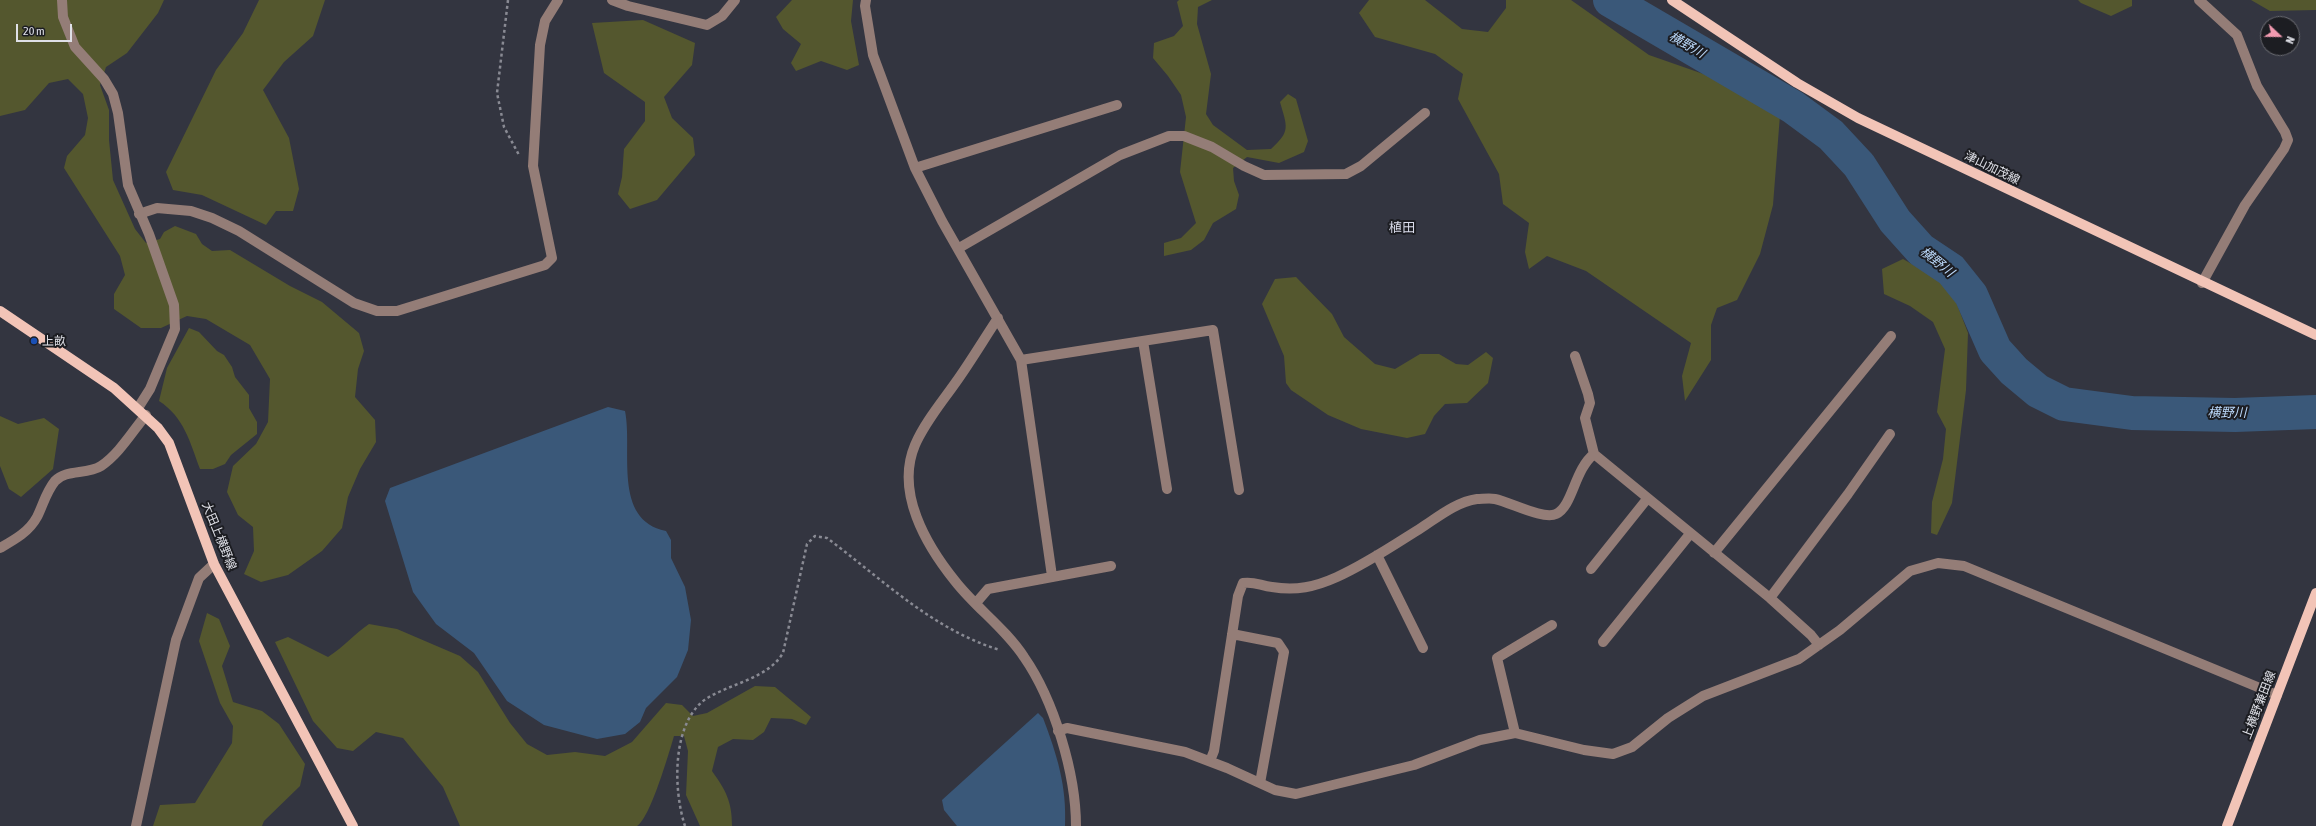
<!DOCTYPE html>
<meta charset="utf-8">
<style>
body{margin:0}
#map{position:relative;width:2316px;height:826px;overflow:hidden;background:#333540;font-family:"Asap Condensed",sans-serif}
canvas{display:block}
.north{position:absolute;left:2260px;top:16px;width:40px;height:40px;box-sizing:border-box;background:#1c1d22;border:1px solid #6a6b71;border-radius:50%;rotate:112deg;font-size:11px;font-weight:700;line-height:16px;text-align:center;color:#dfe0e7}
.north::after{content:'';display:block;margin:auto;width:14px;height:18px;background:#f29ab0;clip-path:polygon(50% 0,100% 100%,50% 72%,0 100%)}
.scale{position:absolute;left:16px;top:24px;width:56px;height:18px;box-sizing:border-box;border:2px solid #dfe0e7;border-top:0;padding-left:5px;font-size:12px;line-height:14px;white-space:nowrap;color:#dfe0e7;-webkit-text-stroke:3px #1c1d22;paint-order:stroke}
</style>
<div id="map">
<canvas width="2316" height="826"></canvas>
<div class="north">N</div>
<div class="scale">20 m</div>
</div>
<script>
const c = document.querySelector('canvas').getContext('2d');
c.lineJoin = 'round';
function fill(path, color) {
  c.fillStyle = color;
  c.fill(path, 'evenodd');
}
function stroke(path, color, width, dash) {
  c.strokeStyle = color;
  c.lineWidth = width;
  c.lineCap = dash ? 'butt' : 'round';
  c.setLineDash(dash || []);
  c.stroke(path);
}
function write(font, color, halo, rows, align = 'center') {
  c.font = font + ' "Asap Condensed","Noto Sans JP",sans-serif';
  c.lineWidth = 4;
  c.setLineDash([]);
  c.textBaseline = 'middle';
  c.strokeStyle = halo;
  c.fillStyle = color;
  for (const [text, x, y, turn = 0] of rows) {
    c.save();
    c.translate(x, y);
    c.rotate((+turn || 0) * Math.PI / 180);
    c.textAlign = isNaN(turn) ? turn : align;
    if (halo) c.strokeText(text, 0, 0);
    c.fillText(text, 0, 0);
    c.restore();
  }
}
fill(new Path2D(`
 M0,0H164L158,13L127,53L106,67L100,85L109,110V140L113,180L135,229L146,243L160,239L164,232L175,226L196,234L202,244L212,251L230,250L290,286L322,302L359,333L364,351L358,369L355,397L375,420L376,442L360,469L348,497L342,528L322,551L288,575L261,582L244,574L254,551L253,527L238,515L227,492L233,466L256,444L268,422L270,379L250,345L206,319L187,316L161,328H141L114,309V294L125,275L120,256L64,168L67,156L85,135L88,118L83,94L68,79L49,83L25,110L0,116Z
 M259,0H325L313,36L284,62L263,90L289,138L299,189L293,211H276L266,225L202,195L173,190L166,172L216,70L243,33Z
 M792,0H853L851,21L859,65L847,70L821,61L796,71L791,63L801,44L783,29L776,17Z
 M1179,0H1212L1198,7L1197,24L1211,74L1206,114L1213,125L1247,150L1271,149C1291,131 1287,127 1280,102L1288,94L1296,99L1308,141L1304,152L1279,163L1247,157L1233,168L1234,181L1239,195L1236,209L1213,223L1204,240L1191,250L1164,256V243L1181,238L1196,223L1180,172L1186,117L1181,95L1168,76L1153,58L1154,43L1174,36L1183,26L1177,2Z
 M1369,0H1425L1462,29L1488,32L1506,8V0H1571L1649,55L1712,77L1780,115L1773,205L1760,254L1737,300L1717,308L1711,325V360L1685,401L1682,376L1691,343L1586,271L1547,256L1529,269L1525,252L1529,223L1503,204L1499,174L1458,99L1463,74L1435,54L1375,37L1359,13Z
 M2078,0H2132V6L2111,16L2081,3Z
 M2251,0H2316V10L2270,11Z
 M643,20L695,43L692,65L664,97L672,118L693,138L695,155L657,200L630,209L618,194L622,177L624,149L645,121V102L604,73L592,23Z
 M1903,259L1950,286L1968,333L1966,390L1952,503L1937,535L1931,533L1932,502L1943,459L1946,429L1937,412L1945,349L1933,322L1910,306L1884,294L1882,269Z
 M1296,277L1332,314L1344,337L1375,364L1395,369L1420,354H1439L1456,364L1468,365L1486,352L1493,358L1488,383L1467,403L1445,404L1434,416L1425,434L1407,438L1361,429L1328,415L1291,390L1286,383L1284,356L1262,304L1275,279Z
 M189,328L199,332L217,351L224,355L232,367L235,377L249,395V408L257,422V434L231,455L225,464L213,469H200C190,442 184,417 159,401L167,368Z
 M0,416L18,424L44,418L59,429L53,469L21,497L9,489L0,466Z
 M207,613L219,619L230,646L222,666L233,702L262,711L279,724L305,764L300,786L264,821L262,826H153L160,805L195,803L232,743L233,726L220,703L199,641Z
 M369,624L397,629L460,656L478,672L510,723L527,744L547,755L575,752L605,756L632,742L666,703L682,705L693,716L707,713L755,686L775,687L811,717L806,725L792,719L771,718L764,732L753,740L733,739L718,747L712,771C726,791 732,801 732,826H700L686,795L688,751L684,736H674C669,753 650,819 637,826H460L443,787L403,738L376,732L353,751L337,748L313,721L275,642L288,637L328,657C344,647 354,634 369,624Z`), '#54572e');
fill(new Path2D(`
 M608,407L625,411C633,450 612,520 666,531L671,540V558L685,587L691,620L688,650L677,677L646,708L640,722L625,734L597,739L544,725L507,701L474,653L436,624L413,592L385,501L390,488Z
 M1038,713L1043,718C1057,755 1067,786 1065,826H957L944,810L942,800Z`), '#3a5879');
stroke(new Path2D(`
 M1610,0L1793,107L1831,135L1859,165L1895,221L1921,250L1951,270L1971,295L1995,350L2014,371L2038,391L2064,404L2132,413L2235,415L2316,412`), '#3a5879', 34);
stroke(new Path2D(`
 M508,0L497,93L504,127L519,155
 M685,826C673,790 671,719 709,697C733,683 768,678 783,653L807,544L815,536L827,538C882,579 933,630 1000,650`), '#898a93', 2.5, [3, 3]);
stroke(new Path2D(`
 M62,0L63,17L75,47L104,79L113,94L118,113L128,185L149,234L174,305L175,329L150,389L138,408
 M612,0L628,6L707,25L722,16L735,0
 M866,0L865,6L873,55L915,168L942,221L1021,360L1052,576
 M2199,0L2237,35L2257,86L2285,132L2288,140L2284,149L2245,205L2202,283
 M915,168L1117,105
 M139,214L157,208L191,211L212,218L239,231L354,303L377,311H397L545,265L552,258L533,166L540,45L545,21L558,0
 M959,248L1120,155L1169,136H1184L1212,147L1244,166L1264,175L1346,174L1361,166L1425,113
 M998,318C984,339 971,361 956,382C942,402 925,422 915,445C895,492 926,545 955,581C976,608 1005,628 1024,657C1054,700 1076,774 1076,826
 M1143,341L1167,489
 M1575,356L1588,394L1590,403L1585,418L1594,454L1770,598L1811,635L1819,645
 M1021,360L1213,330L1239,490
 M0,548C14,540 29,532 37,517C43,505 46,492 55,481C66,469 87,475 101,466C119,454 132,432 146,415
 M1714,553L1891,336
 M1377,555L1423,648
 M1591,569L1647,499
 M1770,598L1848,494L1890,434
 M976,603L988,589L1111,566
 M1232,634L1278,643L1284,652L1260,783
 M1603,642L1690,534
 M1058,731L1067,728L1185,752L1227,768L1275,790L1296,794L1414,765L1480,740L1515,733L1584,750L1613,754L1632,747L1668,718L1703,696L1799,659L1840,630L1910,571L1938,563L1964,566L2277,695
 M1515,733L1497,658L1552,625
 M1210,761L1214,751L1238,596L1243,583C1254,581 1261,586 1272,587C1296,591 1315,587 1337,577C1366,564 1394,545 1421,528C1438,517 1456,502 1477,499C1482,499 1490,498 1495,499C1510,502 1543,520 1556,514C1573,506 1574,470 1594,454
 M136,826L176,640L199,578L214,564`), '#947d77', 10);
stroke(new Path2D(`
 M1672,0L1797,83L1858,118L2316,335
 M0,311L114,388L158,428L169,443L214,564L353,826
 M2227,826L2316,593`), '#f2c4b7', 10);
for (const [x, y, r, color] of [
 [34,341,4,"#1a4fb4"]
]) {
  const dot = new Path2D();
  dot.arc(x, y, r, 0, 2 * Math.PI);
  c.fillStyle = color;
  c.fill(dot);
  stroke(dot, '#1c1d22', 1.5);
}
write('12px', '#dfe0e7', '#1c1d22', [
 ["津山加茂線",1992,168,26],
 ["大田上横野線",219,536,68],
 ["上横野兼田線",2259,705,-69]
]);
write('12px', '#dfe0e7', '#1c1d22', [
 ["上畝",42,341]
], 'left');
write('italic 13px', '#bbd9fb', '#1c1d22', [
 ["横野川",1687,45,30],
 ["横野川",1937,262,39],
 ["横野川",2227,413]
]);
write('13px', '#dbddec', '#1c1d22', [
 ["植田",1402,228]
]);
</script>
